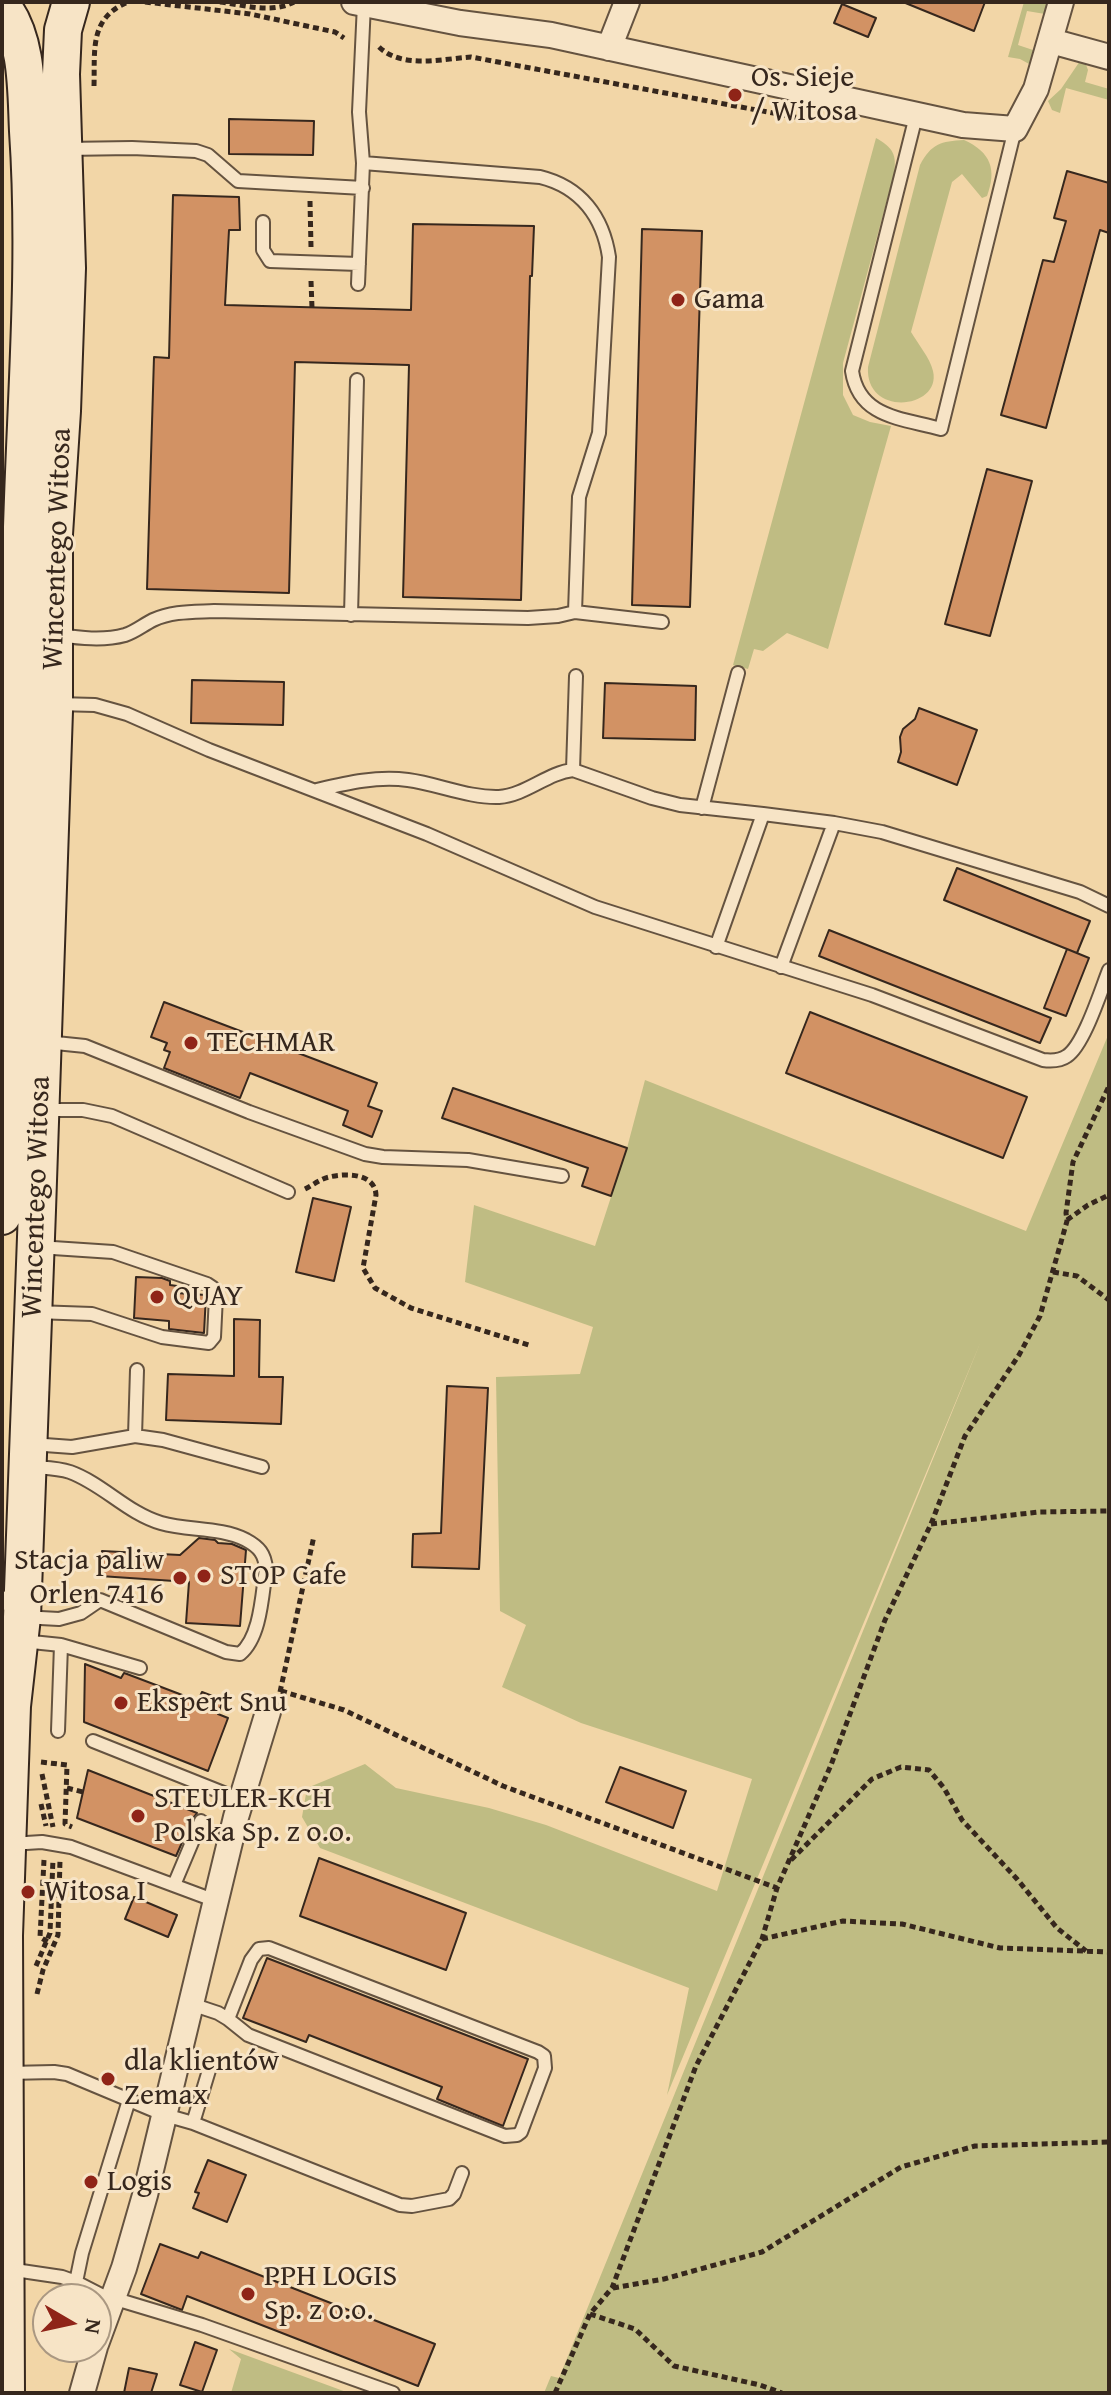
<!DOCTYPE html>
<meta charset="utf-8">
<style>
body{margin:0}
#map{position:relative;width:1111px;height:2395px;overflow:hidden;background:#f2d6a7;font-family:"Gentium Book Plus",serif}
canvas{display:block}
.frame{position:absolute;inset:0;border:4px solid #36271d;pointer-events:none}
.north{position:absolute;left:32px;top:2283px;width:80px;height:80px;box-sizing:border-box;background:#f7e4c6;border:2px solid #aa9882;border-radius:50%;rotate:99deg;font-size:22px;font-weight:700;line-height:32px;text-align:center;color:#36271d}
.north::after{content:'';display:block;margin:auto;width:28px;height:36px;background:#8f2418;clip-path:polygon(50% 0,100% 100%,50% 72%,0 100%)}
</style>
<div id="map">
<canvas width="1111" height="2395"></canvas>
<div class="frame"></div>
<div class="north">N</div>
</div>
<script>
const c = document.querySelector('canvas').getContext('2d');
c.lineJoin = 'round';
function fill(path, color) {
  c.fillStyle = color;
  c.fill(path, 'evenodd');
}
function stroke(path, color, width, dash) {
  c.strokeStyle = color;
  c.lineWidth = width;
  c.lineCap = dash ? 'butt' : 'round';
  c.setLineDash(dash || []);
  c.stroke(path);
}
function write(font, color, halo, rows, align = 'center') {
  c.font = font + ' "Gentium Book Plus",serif';
  c.lineWidth = 6;
  c.setLineDash([]);
  c.textBaseline = 'middle';
  c.strokeStyle = halo;
  c.fillStyle = color;
  for (const [text, x, y, turn = 0] of rows) {
    c.save();
    c.translate(x, y);
    c.rotate((+turn || 0) * Math.PI / 180);
    c.textAlign = isNaN(turn) ? turn : align;
    if (halo) c.strokeText(text, 0, 0);
    c.fillText(text, 0, 0);
    c.restore();
  }
}
fill(new Path2D(`
 M1024,2H1049L1045,14L1027,11L1018,45L1033,50L1031,65L1020,59L1008,57Z
 M1080,61L1085,62L1088,70L1085,82L1109,89V100L1066,88L1060,113L1052,110L1048,101L1061,89Z
 M876,138C893,148 897,154 894,174L843,363V395L853,415L870,422L891,426L828,649L787,633L763,651L754,649L748,669L733,665Z
 M964,140C991,152 997,170 987,196L982,198L962,174L952,182L911,332C918,344 930,358 933,371C942,409 865,418 868,367L920,165C931,144 941,141 964,140Z
 M1109,1033V2393H544L551,2376L559,2378L981,1341L667,2095L689,1988L320,1848L302,1817L307,1788L365,1764L396,1788L489,1808L546,1825L717,1891L752,1779L581,1723L502,1687L526,1625L500,1611L496,1377L580,1374L593,1327L465,1282L474,1205L595,1246L627,1148L645,1080L1026,1231Z
 M229,2349L349,2393H231L241,2359Z`), '#bfbc83');
const building = new Path2D(`
 M903,2H985L974,31Z
 M842,4L876,18L868,37L834,23Z
 M229,119L314,121L313,155L229,154Z
 M1067,171L1109,183V233L1100,230L1046,428L1001,415L1043,260L1054,262L1066,221L1054,218Z
 M173,195L239,197L240,230H229L225,305L411,310L413,224L534,226L532,276H530L521,600L403,597L409,365L295,362L289,593L147,589L154,357L169,358Z
 M642,229L702,231L690,607L632,605Z
 M987,469L1032,481L990,636L945,624Z
 M192,680L284,682L283,725L191,723Z
 M605,683L696,686L695,740L603,738Z
 M919,708L977,730L957,785L898,762L901,752L900,737L903,729L915,719Z
 M957,868L1090,921L1077,953L944,900Z
 M829,930L1051,1018L1040,1043L819,956Z
 M1067,949L1089,958L1066,1016L1044,1008Z
 M164,1002L377,1083L368,1106L382,1111L372,1137L343,1125L348,1111L250,1073L240,1098L164,1068L170,1052L164,1050L167,1043L151,1037Z
 M810,1012L1027,1097L1003,1158L786,1073Z
 M453,1088L627,1148L611,1196L582,1186L588,1168L442,1118Z
 M313,1198L351,1207L334,1281L296,1272Z
 M136,1277L162,1278L170,1281V1285L177,1286L176,1293L206,1295L204,1333L169,1329V1321L134,1318Z
 M234,1319L260,1320L259,1377H283L281,1424L166,1420L168,1374L234,1376Z
 M447,1386L488,1388L479,1569L412,1567L413,1534L441,1533Z
 M199,1538L215,1540L218,1543L232,1544L246,1550L240,1626L186,1623L189,1582L100,1576L102,1551L180,1555Z
 M85,1664L121,1678L124,1673L127,1674L198,1701L202,1692L223,1700L218,1714L228,1718L208,1771L84,1722Z
 M620,1767L686,1791L673,1828L606,1802Z
 M88,1770L197,1813L193,1818L176,1856L77,1818Z
 M319,1858L466,1913L446,1970L300,1916Z
 M134,1897L177,1915L168,1937L125,1919Z
 M267,1958L528,2059L503,2126L437,2099L442,2087L309,2035L306,2042L243,2018Z
 M208,2160L246,2175L227,2222L193,2208L199,2193L195,2192Z
 M160,2244L198,2258L201,2252L435,2344L418,2386L187,2296L182,2310L141,2294Z
 M195,2342L217,2350L202,2392L180,2385Z
 M129,2368L157,2374L151,2393H124Z`);
fill(building, '#d29264');
stroke(building, '#36271d', 2);
const service = new Path2D(`
 M916,116L852,371C859,418 902,418 941,429L1015,129
 M65,149L132,148L196,151L208,155L238,181L363,188
 M363,163L540,177C581,187 603,217 609,257L599,433L579,497L575,612L662,622
 M263,222V250L270,261L359,264
 M358,284L363,163L359,112L364,4
 M351,615L357,380
 M57,635C80,638 103,641 125,635C135,632 143,625 153,620C172,611 193,612 214,611L528,618L558,616L575,612
 M576,676L573,770L652,798L680,805L763,814
 M57,704L95,705L127,714L209,750L427,834L595,907L872,995L1043,1060C1051,1061 1060,1061 1067,1056C1084,1045 1101,990 1109,970
 M317,790C347,783 376,776 408,780C438,784 469,798 499,797C526,795 547,773 573,770
 M702,808L738,673
 M716,947L763,814L834,823L882,832L1080,892L1109,906
 M781,967L834,823
 M46,1042L85,1046L249,1112L365,1154L383,1157L468,1160L562,1176
 M43,1110H83L112,1116L288,1192
 M35,1312L92,1314L162,1337L209,1343L214,1337L216,1296L213,1288L207,1284L113,1252L38,1247
 M135,1436L137,1370
 M31,1444L72,1447L135,1436L163,1440L262,1467
 M2,1597L14,1612L22,1617L59,1619L81,1613L100,1600L226,1652L240,1654C261,1637 262,1594 266,1569C265,1554 259,1547 246,1540C220,1527 189,1531 161,1523C127,1513 103,1484 70,1472C58,1468 45,1468 33,1467
 M22,1641L61,1645L58,1731
 M61,1645L140,1668
 M93,1741L241,1800
 M10,1844L42,1842L71,1847L216,1901
 M174,1885L201,1821
 M191,2004L218,2013L228,2019L251,1960L259,1949L269,1948L538,2052L544,2056L545,2068L521,2132L517,2135L505,2136L248,2035L228,2019
 M8,2073L54,2072L67,2074L165,2115L193,2123L210,2067
 M129,2100L82,2253L76,2282L113,2301L119,2300L202,2325L393,2393
 M193,2123L400,2205L412,2206L449,2199L454,2194L462,2173
 M8,2269L62,2277L76,2282`);
const minor = new Path2D(`
 M354,2L460,23L551,35L963,125L1015,129L1036,89L1061,2
 M1051,41L1109,57
 M609,48L627,2
 M96,2344L124,2268L145,2195L236,1817L268,1712
 M82,2393L95,2347`);
const secondary = new Path2D(`
 M2,1216C13,987 17,757 22,527C26,395 37,263 28,131C26,90 28,41 3,7
 M6,2393L4,1935L12,1706L22,1617L37,1210L54,711V534L62,411L67,268L61,74L63,30L71,2`);
stroke(service, '#655340', 16);
stroke(minor, '#655340', 28);
stroke(secondary, '#36271d', 40);
stroke(new Path2D(`
 M145,2L250,14L335,32L344,38
 M220,2C245,5 271,14 294,2
 M379,47C402,69 441,59 471,57L811,120
 M94,86C95,50 89,18 128,2
 M310,201L311,247
 M311,281L312,308
 M305,1189C313,1185 320,1179 329,1177C346,1173 375,1173 376,1195L363,1268L375,1288L411,1308L532,1346
 M1067,1220L1088,1205L1109,1195
 M1053,1272L1077,1276L1109,1300
 M931,1524L1039,1512L1109,1511
 M281,1691L344,1710L503,1786L777,1888
 M280,1692L314,1536
 M41,1762L67,1765L65,1824L72,1827
 M42,1774L53,1827
 M67,1788L83,1792
 M41,1804L46,1826
 M44,1860L40,1937L48,1942
 M791,1860L872,1779L901,1767L929,1770L944,1788L962,1820L1017,1879L1057,1928L1086,1951
 M762,1939L843,1921L902,1924L1000,1948L1109,1952
 M36,1966L50,1933L53,1859
 M37,1994L43,1970L58,1935L60,1860
 M613,2288L664,2279L762,2252L901,2167L975,2146L1109,2142
 M590,2314L635,2329L674,2366L760,2385L782,2393
 M555,2393L590,2314L612,2288L696,2066L762,1939L777,1888L831,1765L885,1620L931,1524L965,1436L1019,1355L1040,1316L1067,1221L1066,1213L1073,1162L1109,1086`), '#36271d', 5, [6, 4]);
stroke(service, '#f7e4c6', 12);
stroke(minor, '#f7e4c6', 24);
stroke(secondary, '#f7e4c6', 36);
for (const [x, y, r, color] of [
 [735,95,8,"#8f2418"],
 [678,300,8,"#8f2418"],
 [191,1043,8,"#8f2418"],
 [157,1297,8,"#8f2418"],
 [204,1576,8,"#8f2418"],
 [180,1578,8,"#8f2418"],
 [121,1703,8,"#8f2418"],
 [138,1816,8,"#8f2418"],
 [28,1892,8,"#8f2418"],
 [108,2079,8,"#8f2418"],
 [91,2182,8,"#8f2418"],
 [248,2294,8,"#8f2418"]
]) {
  const dot = new Path2D();
  dot.arc(x, y, r, 0, 2 * Math.PI);
  c.fillStyle = color;
  c.fill(dot);
  stroke(dot, '#f7e4c6', 3);
}
write('30px', '#36271d', '#f7e4c6', [
 ["Os. Sieje",751,78],
 ["/ Witosa",751,112],
 ["Gama",694,300],
 ["TECHMAR",207,1043],
 ["QUAY",173,1297],
 ["Stacja paliw",164,1561,"right"],
 ["Orlen 7416",164,1595,"right"],
 ["STOP Cafe",220,1576],
 ["Ekspert Snu",137,1703],
 ["STEULER-KCH",154,1799],
 ["Polska Sp. z o.o.",154,1833],
 ["Witosa I",44,1892],
 ["dla klientów",124,2062],
 ["Zemax",124,2096],
 ["Logis",107,2182],
 ["PPH LOGIS",264,2277],
 ["Sp. z o.o.",264,2311]
], 'left');
write('30px', '#36271d', '#f7e4c6', [
 ["Wincentego Witosa",58,549,-88],
 ["Wincentego Witosa",37,1197,-88]
]);
</script>
